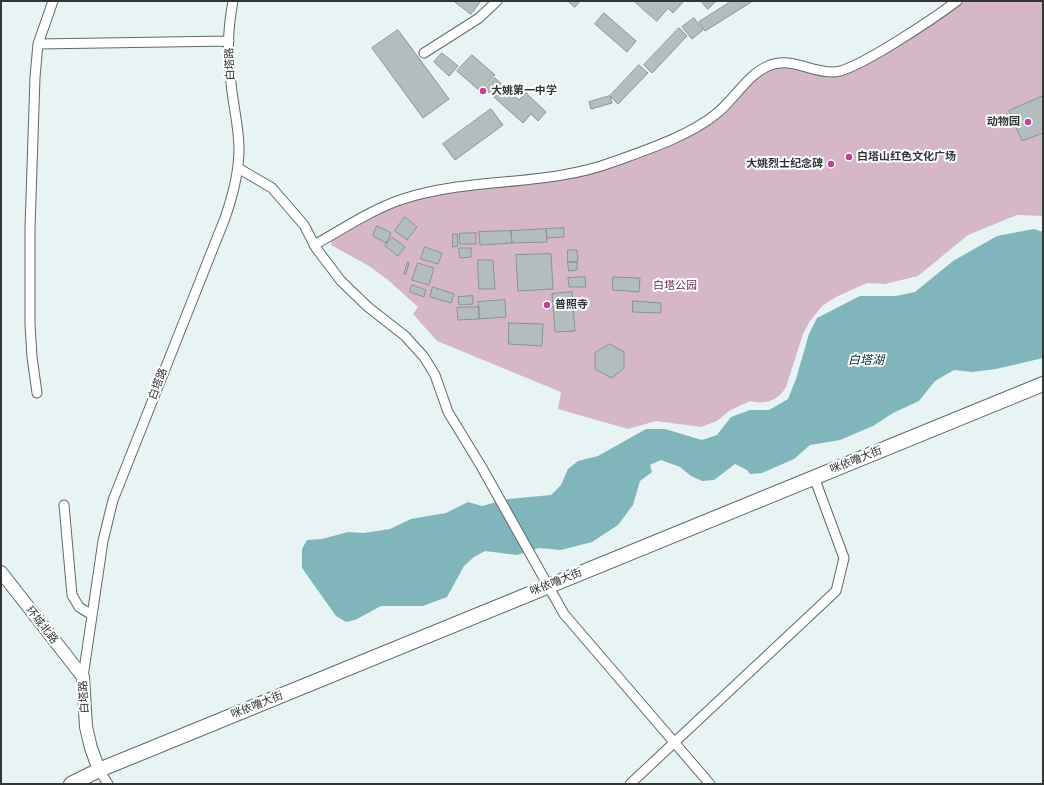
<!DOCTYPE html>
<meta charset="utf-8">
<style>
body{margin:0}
#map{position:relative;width:1044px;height:785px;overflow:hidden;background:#e8f3f4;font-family:Inter,sans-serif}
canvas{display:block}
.frame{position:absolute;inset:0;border:2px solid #313536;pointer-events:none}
</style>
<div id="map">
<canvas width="1044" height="785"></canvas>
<div class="frame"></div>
</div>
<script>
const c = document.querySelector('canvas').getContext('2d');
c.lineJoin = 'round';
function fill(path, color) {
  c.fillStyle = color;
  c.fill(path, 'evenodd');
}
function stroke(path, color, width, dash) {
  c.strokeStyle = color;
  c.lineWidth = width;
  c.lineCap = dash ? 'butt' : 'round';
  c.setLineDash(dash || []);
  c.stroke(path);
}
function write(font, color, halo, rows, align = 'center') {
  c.font = font + ' Inter,"Noto Sans SC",sans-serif';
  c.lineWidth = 4;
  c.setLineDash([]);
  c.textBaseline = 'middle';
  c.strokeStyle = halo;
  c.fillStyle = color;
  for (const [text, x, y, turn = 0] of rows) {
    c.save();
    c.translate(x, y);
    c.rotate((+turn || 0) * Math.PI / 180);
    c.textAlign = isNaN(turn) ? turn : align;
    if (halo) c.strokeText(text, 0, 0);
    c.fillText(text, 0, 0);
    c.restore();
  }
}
fill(new Path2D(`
 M964,1H1043V216L1017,215L1002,221L968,235L918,276L885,284L867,283L836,297L823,305L810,321L803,334L786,387C778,401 765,405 750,401L729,411L717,421L701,427L656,421L628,429L558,409L561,392L437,341L413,314L418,307L388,280L369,266L331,245L333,236L397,204L469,189L564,179L709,123L734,103L751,81L764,71L775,66H786L830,75L954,9Z`), '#d6b7c8');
fill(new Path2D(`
 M1034,229L1043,232V358L996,369L972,372L954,370L935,381L919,401L893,413L873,426L840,440L810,445L794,459L762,473L750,474L747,470L735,464L714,480L702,481L691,476L680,467L661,460L650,465L652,472L640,481L633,505L618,525L592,542L561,550L539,548L517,555L485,551L474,557L464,566L447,597L423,606H381L355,620L346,622L336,616L302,568V549L307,540L322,539L348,532L364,533L390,529L411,519L446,513L468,502L482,506L508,499L551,495L561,485L568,469L578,461L598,456L646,429H665L702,440L717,435L731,417L750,410H769L788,399L796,379L809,334L817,318L860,296H896L915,292L953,261L997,236Z`), '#80b5bb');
const building = new Path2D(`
 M454,1H481L471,14Z
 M568,1H580L575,7Z
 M634,1H684L673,13L668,8L657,21Z
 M701,1H716L708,9Z
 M732,1H753L705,31L699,22Z
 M604,13L636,41L627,52L595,24Z
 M694,18L703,30L692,39L682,27Z
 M679,28L687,36L652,73L644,65Z
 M398,30L449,99L423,118L372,48Z
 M442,53L458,66L449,76L434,62Z
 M472,55L495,75L480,91L457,71Z
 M639,65L648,73L618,104L610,96Z
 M495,78L519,100L526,93L546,112L538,121L531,114L523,123L485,89Z
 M610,96L612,103L591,109L589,102Z
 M1043,96V133L1022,141L1009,111Z
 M491,109L503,125L455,160L443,144Z
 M832,161L834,166L830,167L828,163Z
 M405,217L417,227L407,240L395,231Z
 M377,226L391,233L386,243L373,236Z
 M564,228V237L547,238L546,229Z
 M546,229L547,242L512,243L511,231Z
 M511,231L512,243L480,245L479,232Z
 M476,233V244H460L459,234Z
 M453,234H457L458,246L453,247Z
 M392,237L405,247L398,256L385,246Z
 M425,247L442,253L438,264L421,259Z
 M459,248H471V257L460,258Z
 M568,250H577L578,262H568Z
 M551,254L553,289L518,291L516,255Z
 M478,260H493L495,289H479Z
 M408,262L409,263L406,274H404Z
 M568,262H577V270L569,271Z
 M418,263L434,268L429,285L412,280Z
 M585,277L586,287H569L568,278Z
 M613,277L640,278L639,292L613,290Z
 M412,285L426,290L424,297L410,292Z
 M433,287L454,294L451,303L430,297Z
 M572,292L575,331L555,332L552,294Z
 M473,296V304L459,305L458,297Z
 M505,300L506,317L479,319L478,302Z
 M633,301L661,303V313L633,312Z
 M479,307V319L458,320L457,308Z
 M509,323L543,324L542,346L509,344Z
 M610,344L624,352V368L612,378L595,369V353Z`);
fill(building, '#b3bdbe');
stroke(building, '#8a9395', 1);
const minor = new Path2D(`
 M38,44L229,41
 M424,53L479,18L497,1
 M238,168L272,188L304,225L316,248L341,281L368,307L405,336L424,357L435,375L448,412L481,466L564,614L710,784
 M314,245C343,229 372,209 403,199C470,177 546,187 613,162C646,150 689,136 716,114C734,100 747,75 768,66C791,56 811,73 834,72C855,72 937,16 957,1
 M37,393L32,357L30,324V228L35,77L38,44L53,1
 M64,505L72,595L79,607L92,615
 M83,677L103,541L113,500L225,218C233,195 239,173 239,149C239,127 233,105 231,83C227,57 228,27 233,1
 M99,770L108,784
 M630,784L836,591L844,558L814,477`);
const major = new Path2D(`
 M1,572L83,677L86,727L91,748L99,770`);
const highway = new Path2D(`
 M71,784L99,770L1043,384`);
stroke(minor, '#60696a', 11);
stroke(major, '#60696a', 14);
stroke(highway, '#60696a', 16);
stroke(minor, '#fff', 9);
stroke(major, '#fff', 12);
stroke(highway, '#fff', 14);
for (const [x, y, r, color] of [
 [483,91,4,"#c04495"],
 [1028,122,4,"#c04495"],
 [849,157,4,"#c04495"],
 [831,164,4,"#c04495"],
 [547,305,4,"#c04495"]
]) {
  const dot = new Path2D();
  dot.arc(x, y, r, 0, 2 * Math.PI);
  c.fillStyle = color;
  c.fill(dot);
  stroke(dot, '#fff', 1.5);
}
write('11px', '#313536', '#fff', [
 ["白塔路",230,64,-92],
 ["白塔路",158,384,-69],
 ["咪依噜大街",856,460,-22],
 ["咪依噜大街",556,582,-22],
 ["环城北路",42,625,52],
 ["白塔路",84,697,-93],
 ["咪依噜大街",257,705,-22]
]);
write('bold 11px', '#313536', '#fff', [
 ["大姚第一中学",491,91],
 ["动物园",1020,122,"right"],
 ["白塔山红色文化广场",857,157],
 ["大姚烈士纪念碑",823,164,"right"],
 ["普照寺",555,305]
], 'left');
write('11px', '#663252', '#fff', [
 ["白塔公园",675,286]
]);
write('italic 12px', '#00353b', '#fff', [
 ["白塔湖",866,360]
]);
</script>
